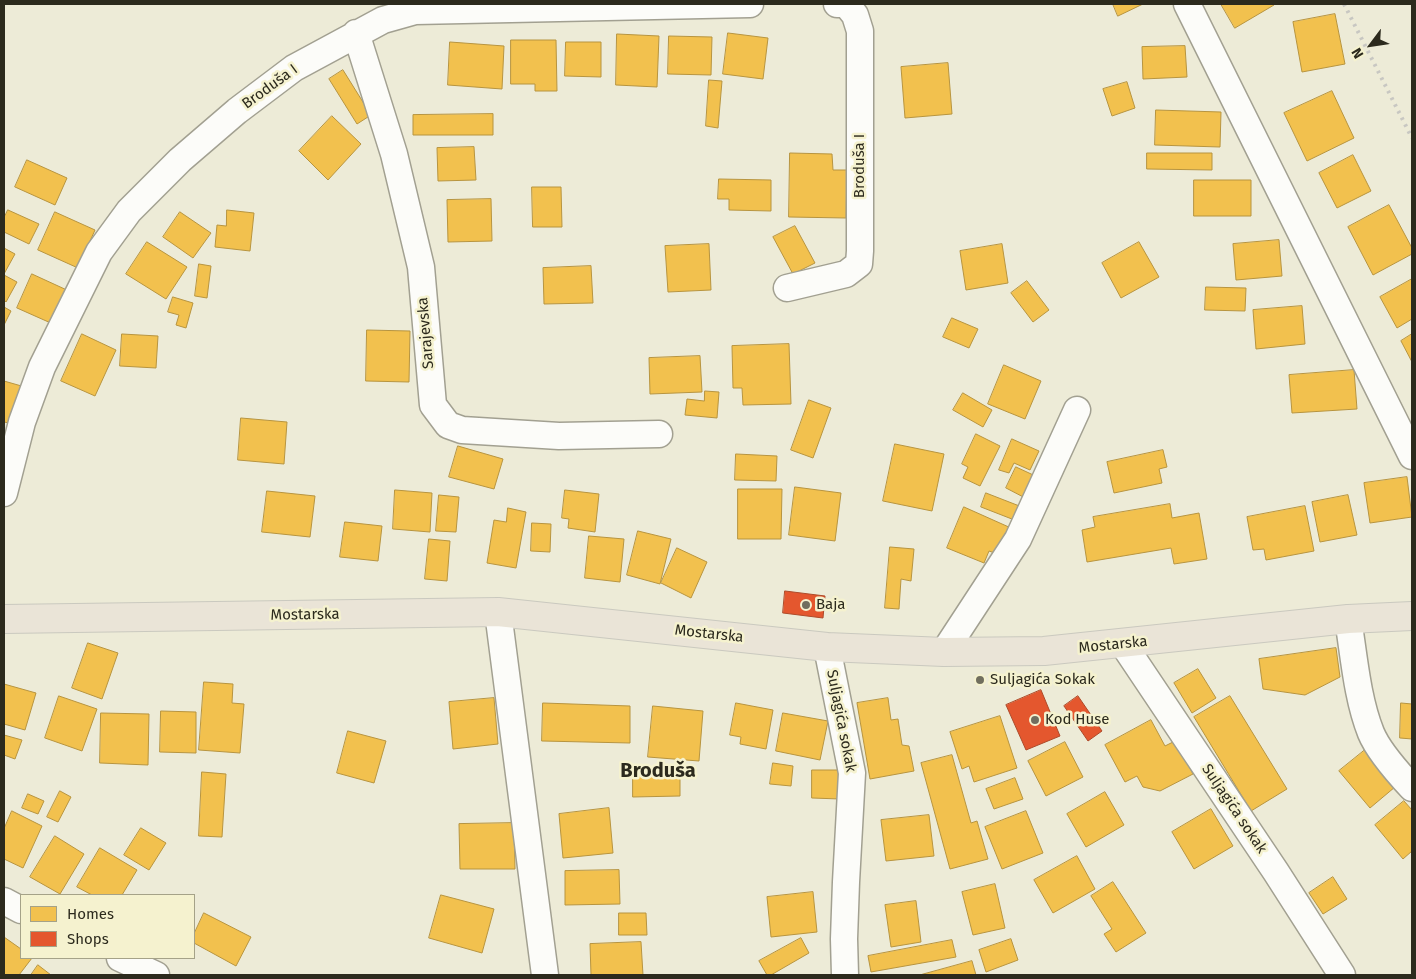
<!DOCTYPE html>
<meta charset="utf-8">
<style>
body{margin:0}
#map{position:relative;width:1416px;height:979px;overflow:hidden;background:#edebd7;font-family:"Fira Sans",sans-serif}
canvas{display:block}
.frame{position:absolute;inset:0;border:5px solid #2c2a1d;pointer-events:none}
.legend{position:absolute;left:20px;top:894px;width:175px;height:65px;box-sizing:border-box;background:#f5f2cf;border:1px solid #a5a288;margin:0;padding:6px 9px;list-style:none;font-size:15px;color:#2c2a1d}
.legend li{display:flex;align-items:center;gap:10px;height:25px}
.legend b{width:25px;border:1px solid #a5a288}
.north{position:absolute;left:1346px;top:20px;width:50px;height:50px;-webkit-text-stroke:4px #f5f2cf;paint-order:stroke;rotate:239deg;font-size:14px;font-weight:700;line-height:20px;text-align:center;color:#2c2a1d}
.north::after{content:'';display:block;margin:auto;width:18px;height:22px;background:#2c2a1d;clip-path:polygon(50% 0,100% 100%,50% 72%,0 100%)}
</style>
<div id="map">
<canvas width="1416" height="979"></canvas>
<div class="frame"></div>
<ul class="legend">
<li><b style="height:14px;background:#f2c14e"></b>Homes</li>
<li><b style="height:14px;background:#e4572e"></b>Shops</li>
</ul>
<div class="north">N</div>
</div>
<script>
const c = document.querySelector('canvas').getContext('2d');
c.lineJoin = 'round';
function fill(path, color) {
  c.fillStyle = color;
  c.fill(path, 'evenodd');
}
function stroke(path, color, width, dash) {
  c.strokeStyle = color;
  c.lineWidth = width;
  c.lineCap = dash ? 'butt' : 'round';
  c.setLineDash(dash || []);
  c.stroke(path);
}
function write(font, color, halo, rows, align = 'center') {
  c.font = font + ' "Fira Sans",sans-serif';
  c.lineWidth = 5;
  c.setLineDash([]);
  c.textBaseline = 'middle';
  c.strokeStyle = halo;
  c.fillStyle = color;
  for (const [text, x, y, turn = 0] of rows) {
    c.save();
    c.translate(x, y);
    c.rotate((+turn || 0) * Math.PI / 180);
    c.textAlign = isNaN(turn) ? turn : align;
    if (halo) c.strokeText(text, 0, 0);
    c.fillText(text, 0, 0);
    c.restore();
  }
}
const homes = new Path2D(`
 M1113,4H1143L1118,16Z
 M1221,4H1274V5L1235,28Z
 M1335,14L1345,64L1302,72L1293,22Z
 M728,33L768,38L763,79L723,74Z
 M617,34L659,36L657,87L616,85Z
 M669,36L712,37L711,75L668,74Z
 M511,40H556L557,91H535V84H511Z
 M450,42L504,46L502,89L448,85Z
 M566,42H601V77L565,76Z
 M1185,46L1187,77L1143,79L1142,47Z
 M948,63L952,114L905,118L901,67Z
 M343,70L371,115L357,124L329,79Z
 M709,80L722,81L718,128L706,126Z
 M1127,82L1135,108L1112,116L1103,89Z
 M1332,91L1354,138L1307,161L1284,113Z
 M1156,110L1221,112L1220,147L1155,145Z
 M493,114V135H413V115Z
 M332,116L361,144L328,180L299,151Z
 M474,147L476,180L438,181L437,148Z
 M790,153L832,154L833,170H847L846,218L789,217Z
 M1147,153H1212V170L1147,169Z
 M1353,155L1371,191L1337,208L1319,173Z
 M27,160L67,178L55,205L15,187Z
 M719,179L771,180V211L729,210V199H718Z
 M1194,180H1251V216H1194Z
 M532,187H561L562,227H533Z
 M491,199L492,241L448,242L447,200Z
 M1389,205L1412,248V254L1373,275L1348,227Z
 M8,210L39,224L29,244L4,232V218Z
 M227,210L254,213L250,251L215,247L217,225L226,226Z
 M55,212L95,230L78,268L38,250Z
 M180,212L211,233L193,258L163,237Z
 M795,226L815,263L793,274L773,237Z
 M1279,240L1282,276L1236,280L1233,244Z
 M147,242L187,267L166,299L126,274Z
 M1139,242L1159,277L1121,298L1102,263Z
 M709,244L711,290L668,292L665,246Z
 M1002,244L1008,283L966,290L960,251Z
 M4,248L15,254L4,274Z
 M199,264L211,266L207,298L195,296Z
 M591,266L593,303L544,304L543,268Z
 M32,274L69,291L53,324L17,308Z
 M4,275L17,282L6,302L4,300Z
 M1412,279V319L1397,328L1380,297Z
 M1027,281L1049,310L1033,322L1011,293Z
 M1206,287L1246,288L1245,311L1205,310Z
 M173,297L193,303L186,328L176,325L179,315L168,312Z
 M1302,306L1305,344L1256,349L1253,310Z
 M4,307L11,311L4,325Z
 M952,318L978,329L969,348L943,337Z
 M367,330L410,331L409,382L366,381Z
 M82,334L116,350L95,396L61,381Z
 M122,334L158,336L156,368L120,366Z
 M1412,334V362L1401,341Z
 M789,344L791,404L743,405L742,388H733L732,346Z
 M700,356L702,392L650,394L649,358Z
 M1004,365L1041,381L1025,419L988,404Z
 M1354,370L1357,409L1292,413L1289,375Z
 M4,381L25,387L14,424L4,422Z
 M705,391L719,392L717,418L685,415L687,399L704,401Z
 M963,393L992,410L983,427L953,410Z
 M809,400L831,408L813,458L791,450Z
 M241,418L287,422L284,464L238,460Z
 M976,434L1000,446L980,486L963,478L968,467L962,464Z
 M1012,439L1039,451L1030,470L1014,463L1009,473L999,470Z
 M895,444L944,454L932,511L883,501Z
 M458,446L503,459L494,489L449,477Z
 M1163,450L1167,467L1159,469L1162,483L1114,493L1107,462Z
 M736,454L777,456L776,481L735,480Z
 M1016,467L1042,479L1031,501L1006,488Z
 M1407,477L1412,517L1370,523L1364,483Z
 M795,487L841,493L835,541L789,535Z
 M738,489H782L781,539H738Z
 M395,490L432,493L430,532L393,529Z
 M565,490L599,494L595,532L568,528L569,519L562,518Z
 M267,491L315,496L310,537L262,532Z
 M986,493L1022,507L1017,521L981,507Z
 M439,495L459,497L456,532L436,531Z
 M1348,495L1357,535L1320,542L1312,502Z
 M1170,504L1172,518L1199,513L1207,559L1174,564L1171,548L1087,562L1082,530L1095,527L1093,517Z
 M1305,506L1314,551L1266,560L1264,549L1253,550L1247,517Z
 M964,507L1011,528L1000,555L989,551L984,563L947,548Z
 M508,508L526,512L516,568L487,563L494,520L506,522Z
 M345,522L382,526L378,561L340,557Z
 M532,523L551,524L550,552L531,551Z
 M638,531L671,539L660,584L627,575Z
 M589,536L624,539L620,582L585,578Z
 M429,539L450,541L447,581L425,579Z
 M890,547L914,549L911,581L901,579L899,609L885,608Z
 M677,548L707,562L691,598L661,583Z
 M88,643L118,653L102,699L72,688Z
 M1336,648L1340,677L1305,695L1263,689L1259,659Z
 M1198,669L1216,698L1192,713L1174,683Z
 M204,682L233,684L232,703L244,704L240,753L199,750Z
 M4,684L36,693L25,730L4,724Z
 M59,696L97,709L82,751L45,738Z
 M1230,696L1287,789L1251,811L1194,717Z
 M494,698L498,744L453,749L449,702Z
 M888,698L891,720L898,719L902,745L909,746L914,771L870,779L857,703Z
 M543,703L630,706V743L542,741Z
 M736,703L773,710L766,749L740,744L741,737L730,735Z
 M1401,703L1412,704V739L1400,738Z
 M653,706L703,711L699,761L648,757Z
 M161,711L196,712V753L160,752Z
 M101,713L149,714L148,765L100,763Z
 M783,713L828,721L820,760L776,751Z
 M1000,716L1017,768L974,782L969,766L962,769L950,732Z
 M1151,720L1165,746L1175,741L1193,774L1160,791L1143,787L1137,776L1125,782L1105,745Z
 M348,731L386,741L374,783L337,773Z
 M4,735L22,740L15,759L4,755Z
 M1065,742L1083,777L1046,796L1028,761Z
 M1365,750L1395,787L1370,808L1339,771Z
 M952,755L971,823L977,821L988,859L950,869L921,763Z
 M773,763L793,766L791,786L770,784Z
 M812,770H841L840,799L812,798Z
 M202,772L226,774L222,837L199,836Z
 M633,775H680V796L633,797Z
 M1015,778L1023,799L994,809L986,789Z
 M60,791L71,797L58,822L47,817Z
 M1105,792L1124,825L1086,847L1067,814Z
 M28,794L44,801L38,814L22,808Z
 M1404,801L1412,810V851L1403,859L1375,825Z
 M609,808L613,853L563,858L559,814Z
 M1211,809L1233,846L1194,869L1172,832Z
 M12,811L42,826L23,868L4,859V829Z
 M1026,811L1043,853L1002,869L985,827Z
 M929,815L934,856L886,861L881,820Z
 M514,823L515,869H460L459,824Z
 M141,828L166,843L149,870L124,855Z
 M55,836L84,854L60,894L30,877Z
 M100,848L137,870L122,895H92L77,887Z
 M1077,856L1095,889L1053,913L1034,880Z
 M619,870L620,904L565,905V871Z
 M1333,877L1347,899L1323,914L1309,893Z
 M1113,882L1146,933L1116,952L1104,934L1112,929L1091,896Z
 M995,884L1005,928L973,935L962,892Z
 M813,892L817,932L771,937L767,897Z
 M441,895L494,909L482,953L429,938Z
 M916,901L921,942L891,947L885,905Z
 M204,913L251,937L236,966L194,943V934Z
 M619,913H646L647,935H619Z
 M4,937L21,949V958H32L19,975H4Z
 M801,938L809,953L771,975H767L759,961Z
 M1011,939L1018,960L986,972L979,950Z
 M952,940L956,957L871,972L868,956Z
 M641,942L643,975H591L590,944Z
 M972,961L976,975H920Z
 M38,965L51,975H31Z`);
fill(homes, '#f2c14e');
stroke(homes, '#b7943f', 1);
const shops = new Path2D(`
 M785,591L825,596L823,618L783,613Z
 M1041,690L1060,736L1026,750L1006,705Z
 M1078,696L1102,731L1088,741L1064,706Z`);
fill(shops, '#e4572e');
stroke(shops, '#ad4a29', 1);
const minor = new Path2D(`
 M1187,4L1412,456
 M356,33L394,154L421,267L433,405L448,425L462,430L559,436L659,434
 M787,288L846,274L859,264L860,251V31L855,15L846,4H837
 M4,493L22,422L42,367L99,252L129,211L180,160L237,111L294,68L383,20L415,11L750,4
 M498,612L545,975
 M1348,619C1354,656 1357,698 1371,733C1378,750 1399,774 1412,788
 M1123,644L1276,872L1342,975
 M827,647L852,773L846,882L844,939L845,975
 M944,652L1018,539L1077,410
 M4,901L21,910
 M120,958L156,975`);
const major = new Path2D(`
 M4,619L498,612L827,647L944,652L1044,651L1348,619L1412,616`);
stroke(minor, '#a2a091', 29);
stroke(major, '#cac9bf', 30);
stroke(minor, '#fcfcf9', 26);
stroke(major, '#eae4d7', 28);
stroke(new Path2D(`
 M1344,4L1412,138`), '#c8c7c2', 4, [2.5, 5]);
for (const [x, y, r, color] of [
 [806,605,5,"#706e5e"],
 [980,680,5,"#706e5e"],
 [1035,720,5,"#706e5e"]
]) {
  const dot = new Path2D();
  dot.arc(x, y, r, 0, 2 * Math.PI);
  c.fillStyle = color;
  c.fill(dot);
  stroke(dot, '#f5f2cf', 2);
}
write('15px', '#2c2a1d', '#f5f2cf', [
 ["Broduša I",270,87,-36],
 ["Broduša I",860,166,-90],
 ["Sarajevska",426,333,-95],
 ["Mostarska",305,615,-1],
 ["Mostarska",709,634,6],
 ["Mostarska",1113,645,-6],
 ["Suljagića sokak",841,721,79],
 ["Suljagića sokak",1234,809,56]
]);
write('15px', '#2c2a1d', '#f5f2cf', [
 ["Baja",816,605],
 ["Suljagića Sokak",990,680],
 ["Kod Huse",1045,720]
], 'left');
write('bold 20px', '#2c2a1d', '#f5f2cf', [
 ["Broduša",658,771]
]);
</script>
